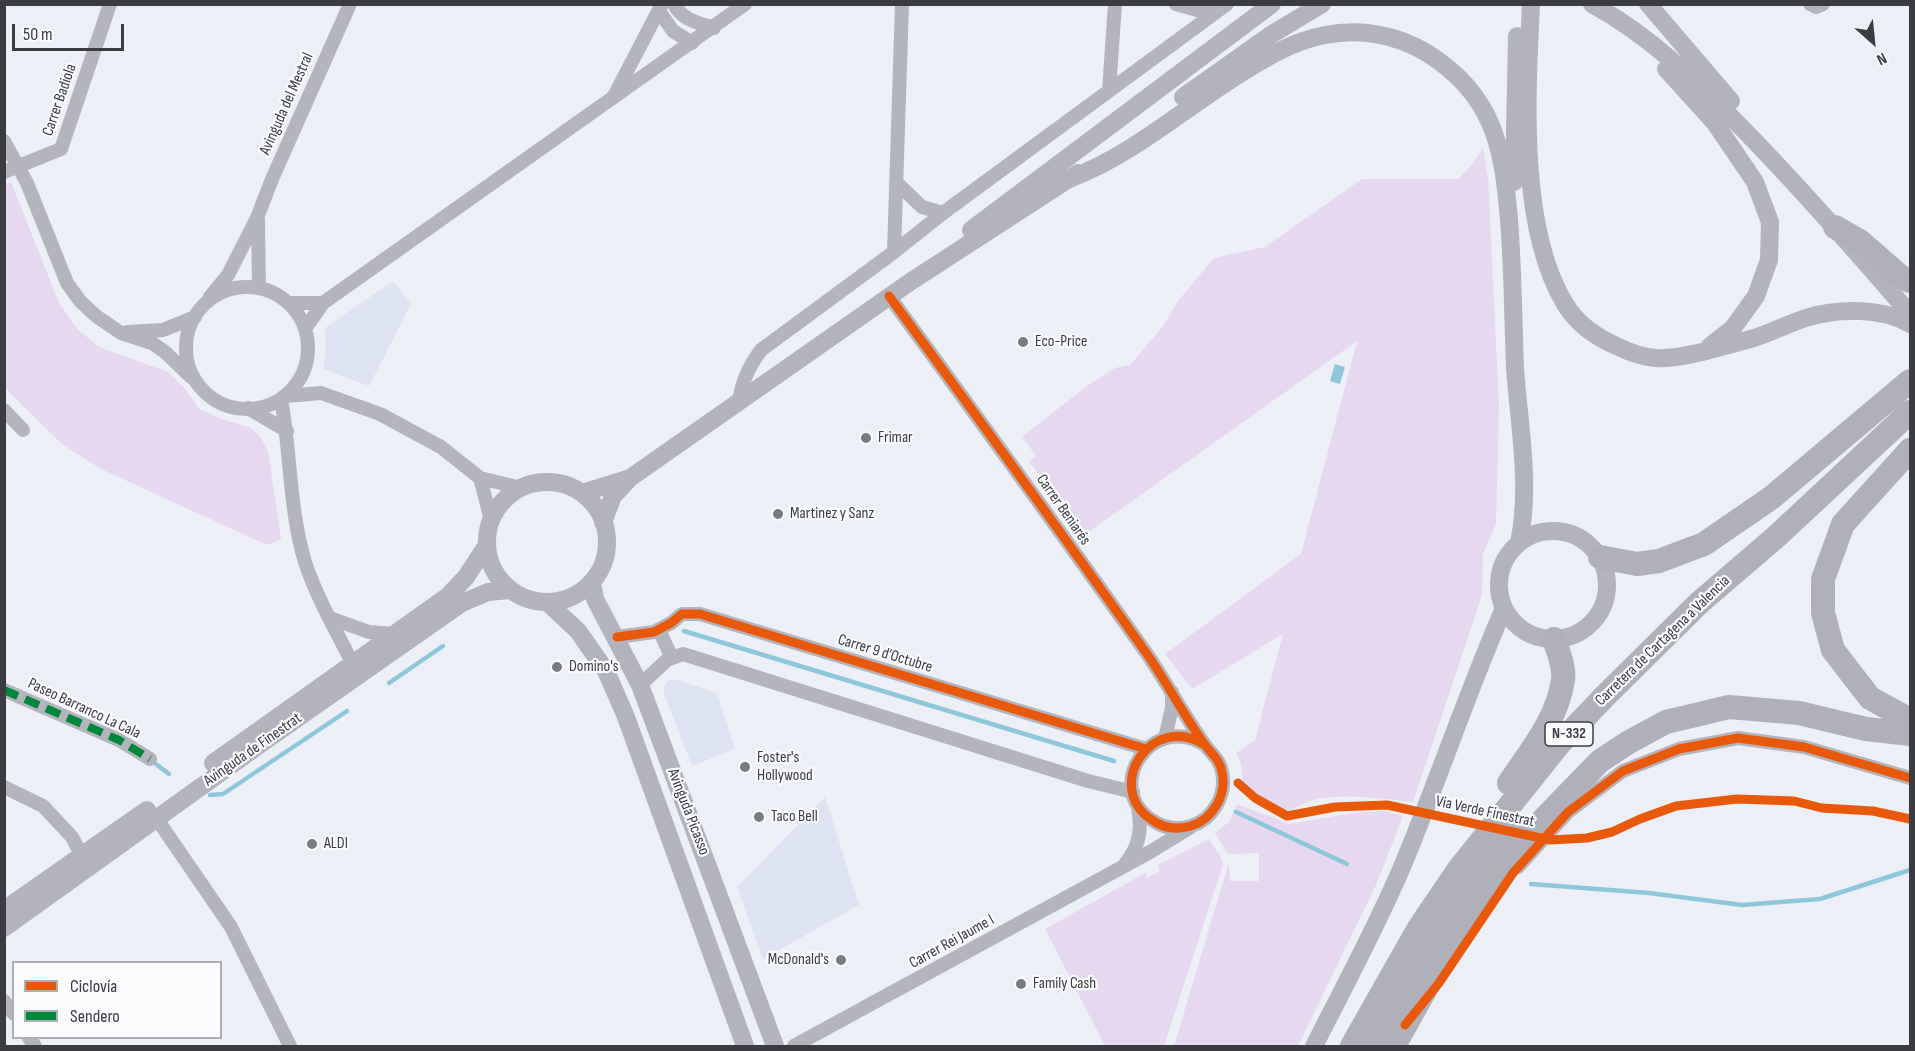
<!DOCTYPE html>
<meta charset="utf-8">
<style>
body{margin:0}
#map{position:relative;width:1915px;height:1051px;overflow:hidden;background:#eceff6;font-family:"Sofia Sans Condensed",sans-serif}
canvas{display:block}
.frame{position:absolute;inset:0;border:6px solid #3a3c41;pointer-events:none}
.legend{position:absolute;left:12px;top:961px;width:210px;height:78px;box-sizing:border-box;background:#fafbfd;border:2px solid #adafb2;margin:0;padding:8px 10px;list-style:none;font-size:18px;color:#3a3c41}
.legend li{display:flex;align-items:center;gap:12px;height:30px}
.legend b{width:30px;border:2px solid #adafb2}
.north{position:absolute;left:1843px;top:12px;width:60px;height:60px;-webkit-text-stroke:4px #fafbfd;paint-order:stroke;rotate:153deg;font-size:16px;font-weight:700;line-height:24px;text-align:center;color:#3a3c41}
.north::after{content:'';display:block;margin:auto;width:21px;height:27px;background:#3a3c41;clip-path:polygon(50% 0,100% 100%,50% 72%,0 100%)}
.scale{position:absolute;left:12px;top:24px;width:112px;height:27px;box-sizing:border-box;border:3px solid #3a3c41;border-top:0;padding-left:8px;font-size:18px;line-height:21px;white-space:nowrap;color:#3a3c41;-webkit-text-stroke:4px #fafbfd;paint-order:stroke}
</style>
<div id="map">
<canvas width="1915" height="1051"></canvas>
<div class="frame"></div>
<ul class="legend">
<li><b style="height:8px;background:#e8590c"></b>Ciclovía</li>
<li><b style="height:8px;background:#00873e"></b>Sendero</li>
</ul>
<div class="north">N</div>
<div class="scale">50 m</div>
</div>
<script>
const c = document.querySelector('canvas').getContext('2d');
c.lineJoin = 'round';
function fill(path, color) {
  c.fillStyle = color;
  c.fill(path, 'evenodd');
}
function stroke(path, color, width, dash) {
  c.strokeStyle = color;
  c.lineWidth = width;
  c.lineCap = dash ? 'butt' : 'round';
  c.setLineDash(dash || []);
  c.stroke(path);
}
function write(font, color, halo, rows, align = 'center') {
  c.font = font + ' "Sofia Sans Condensed",sans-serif';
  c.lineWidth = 4.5;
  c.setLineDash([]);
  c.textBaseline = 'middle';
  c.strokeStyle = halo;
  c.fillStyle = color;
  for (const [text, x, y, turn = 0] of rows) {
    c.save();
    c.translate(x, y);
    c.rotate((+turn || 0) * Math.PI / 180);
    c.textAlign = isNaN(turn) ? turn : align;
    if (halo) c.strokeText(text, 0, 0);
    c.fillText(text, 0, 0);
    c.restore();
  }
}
fill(new Path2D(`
 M393,281L411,304L369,386L323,369L326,347L325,328Z
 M670,680H677L717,693L735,749L692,766L663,691L666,683Z
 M825,797L859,905L763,959L737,887Z`), '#dde3f1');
fill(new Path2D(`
 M1483,148L1488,178L1499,405L1496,524L1483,554L1482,595L1413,802C1381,799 1340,792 1310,801C1303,803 1295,808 1289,811C1270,806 1257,796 1243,783L1241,763L1236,753L1255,740L1283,634L1192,689L1165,654L1301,554L1357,341L1083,536L1029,461L1036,456L1022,437L1087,386L1115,368L1130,365L1164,325L1178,301L1214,258L1265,247L1362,179H1458L1472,165Z
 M11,182L59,303L77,329L99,347L168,372L186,390L199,409L224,420L251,428L261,438L268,451L281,539L267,545L101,469L62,444L5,388L4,185Z
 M1237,804L1289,824L1353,813L1385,811L1403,816L1376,885L1298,1046H1174L1229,862L1230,881H1259V853L1228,854L1215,833L1229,822Z
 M1209,839L1220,856L1223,864L1164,1046H1105L1045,929L1145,873L1147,878L1160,871L1158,865Z`), '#e5d8ef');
fill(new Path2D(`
 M1335,364L1345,367L1340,384L1330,381Z`), '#8ec7d9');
stroke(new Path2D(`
 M684,631L1114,761
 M389,683L443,646
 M152,761L169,774
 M210,795L223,794L347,711
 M1236,812L1347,864
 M1531,884L1649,893L1742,905L1820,899L1910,870`), '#8ec7d9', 4.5);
stroke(new Path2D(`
 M674,4C682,20 698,23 714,28
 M1176,4L1204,12L1218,8
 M1810,4L1816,7L1823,4
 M659,11L673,31L692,43
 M1109,91L1115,4
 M613,98L662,4
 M4,141L27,183L67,283L80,301L96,316L121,333L152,343L165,352L191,377
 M4,172L61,149L110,4
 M896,182L922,207L943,213
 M258,220L259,288
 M894,252L902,4
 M186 348a61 61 0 1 1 122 0a61 61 0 1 1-122 0Z
 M889,296C976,415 1062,534 1147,654C1167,683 1183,714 1203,742C1210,753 1220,759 1222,772C1227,795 1213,819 1191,826C1177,830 1163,828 1152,820C1102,787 1152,711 1205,745
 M210,297L228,275L257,218L272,179L350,4
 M288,303H323
 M305,329L323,303L745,4
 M127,332L163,330L195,317
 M286,396L321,393L380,414L441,447L480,478L521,488
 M281,399C291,453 289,509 305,562C316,596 336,631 352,662
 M739,403C741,383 749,366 761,350L894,252L943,213L1227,4
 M248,408L287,431
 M4,410L23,430
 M480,478L491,520
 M330,618L369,632L394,634
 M659,630L672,658
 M617,637L654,632L671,623L682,614H700L1146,749
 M640,685L667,660L683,654L1088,781L1133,792
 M4,690L119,740L150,759
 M1165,738L1172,708V692
 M4,787L43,806L72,837L82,856
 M157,819L231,927L290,1046
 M1125,864C1140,846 1142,829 1138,807
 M1518,867L1568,812L1623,771L1679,749L1738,738L1804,747L1910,778
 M4,1001L14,1014
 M29,1038L35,1046
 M794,1046L1150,852L1191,827`), '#b4b4bc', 14);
stroke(new Path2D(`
 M1531,4C1527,92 1518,227 1565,304C1577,324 1599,339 1621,348C1631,353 1644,357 1656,358C1681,360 1728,345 1754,338C1772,332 1790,323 1809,317C1839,308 1883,308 1910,324
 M1592,4C1649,35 1695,80 1739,125C1799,186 1855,250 1910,314
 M1648,4L1731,101
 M1666,69L1715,123L1755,182L1770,222L1769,260L1756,296L1733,328L1710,346
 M1183,97L1269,36L1322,4
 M1069,179C1131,156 1182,110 1238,75C1265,58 1293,41 1325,35C1361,28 1397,35 1427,53C1494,95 1503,147 1509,220C1513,269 1513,318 1515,368C1519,426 1531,484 1519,543
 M1514,182L1517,36
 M971,230L1272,4
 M487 542a60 60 0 1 1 120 0a60 60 0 1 1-120 0Z
 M582,493L630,478L910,282L1078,173
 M603,522L613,496L628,480
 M1499 585a54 54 0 1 1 108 0a54 54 0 1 1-108 0Z
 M592,582L595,599L640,685L775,1046
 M547,602L578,631L606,671L626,717L745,1046
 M213,763L448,596L466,577L487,545
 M4,910L147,810
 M4,928L262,743L462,603L488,592L510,590
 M1314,1046C1344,987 1376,928 1402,867C1438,781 1467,693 1504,608`), '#b3b3bd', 18);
stroke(new Path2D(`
 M1835,227L1861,242L1901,277L1910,281
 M1910,450L1843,524L1823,579V613L1833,650L1870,698L1910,720
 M1600,557L1637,564L1659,561L1704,544L1771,498L1910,381
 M1509,783C1530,752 1558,718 1563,680C1565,667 1558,651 1554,639
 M1352,1046L1419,928L1459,869L1559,744L1605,696L1699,603L1777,536L1910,412
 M1374,1046C1417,969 1462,895 1514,824
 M1394,1046L1439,965L1476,908L1532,831L1600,761L1629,742L1666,722L1729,707L1799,713L1866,729L1910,734`), '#b0b0ba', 24);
stroke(new Path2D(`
 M4,690L119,740L150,759`), '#00873e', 8, [15, 8]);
stroke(new Path2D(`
 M889,296C976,415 1062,534 1147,654C1167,683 1183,714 1203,742C1210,753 1220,759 1222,772C1227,795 1213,819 1191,826C1177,830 1163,828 1152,820C1102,787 1152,711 1205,745
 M617,637L654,632L671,623L682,614H700L1146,749
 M1238,783L1255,798L1287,816L1335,807L1387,805L1550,840L1587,838L1612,832L1640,819L1676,806L1737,799L1794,801L1822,808L1873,811L1910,819
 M1405,1025L1439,983L1513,873L1568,812L1623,771L1679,749L1738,738L1804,747L1910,778`), '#e8590c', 9);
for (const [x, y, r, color] of [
 [1023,342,6,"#787b80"],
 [866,438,6,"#787b80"],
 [778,514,6,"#787b80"],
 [557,667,6,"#787b80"],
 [745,767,6,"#787b80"],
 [759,817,6,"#787b80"],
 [312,844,6,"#787b80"],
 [841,960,6,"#787b80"],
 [1021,984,6,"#787b80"]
]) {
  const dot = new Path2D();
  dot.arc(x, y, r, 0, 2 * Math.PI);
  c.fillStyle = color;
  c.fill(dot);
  stroke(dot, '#fafbfd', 2);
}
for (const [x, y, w] of [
 [1569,734,48]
]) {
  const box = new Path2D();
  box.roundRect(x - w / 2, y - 12, w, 24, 4.5);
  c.fillStyle = '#fafbfd';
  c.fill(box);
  stroke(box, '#3a3c41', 1.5);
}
write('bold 15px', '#3a3c41', null, [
 ["N-332",1569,734]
]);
write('16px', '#3a3c41', '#fafbfd', [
 ["Carrer Badiola",60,100,-71],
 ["Avinguda del Mestral",287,104,-66],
 ["Carrer Beniarés",1063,510,55],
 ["Carretera de Cartagena a Valencia",1663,641,-44],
 ["Carrer 9 d’Octubre",885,654,17],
 ["Paseo Barranco La Cala",84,709,25],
 ["Avinguda de Finestrat",253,750,-35],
 ["Avinguda Picasso",688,812,69],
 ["Via Verde Finestrat",1485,812,12],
 ["Carrer Rei Jaume I",952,942,-29]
]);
write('16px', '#3a3c41', '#fafbfd', [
 ["Eco-Price",1035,342],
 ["Frimar",878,438],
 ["Martinez y Sanz",790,514],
 ["Domino's",569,667],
 ["Foster's",757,758],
 ["Hollywood",757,776],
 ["Taco Bell",771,817],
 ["ALDI",324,844],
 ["McDonald's",829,960,"right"],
 ["Family Cash",1033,984]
], 'left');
</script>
